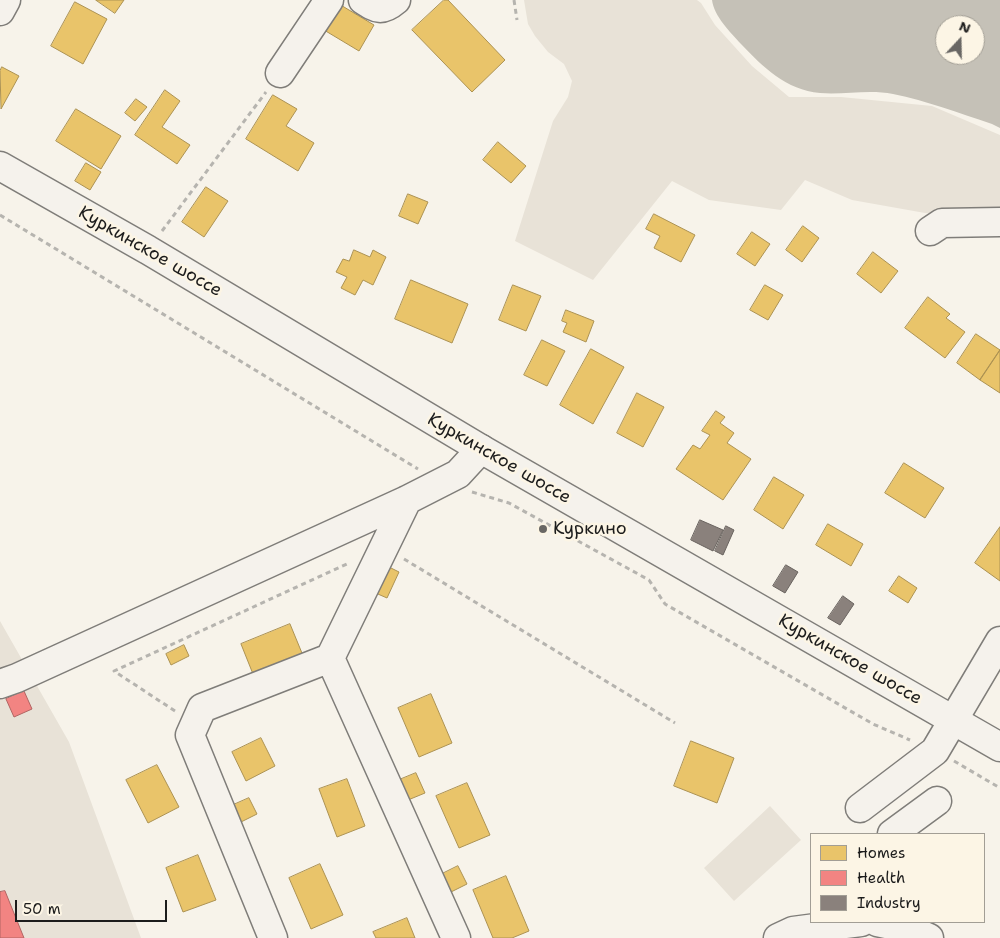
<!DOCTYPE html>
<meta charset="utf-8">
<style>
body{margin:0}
#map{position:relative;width:1000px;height:938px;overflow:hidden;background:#f7f3ea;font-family:"Shantell Sans",sans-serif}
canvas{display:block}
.legend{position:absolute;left:810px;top:833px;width:175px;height:90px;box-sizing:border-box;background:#fcf5e5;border:1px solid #a29e95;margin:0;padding:6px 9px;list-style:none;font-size:15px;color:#1c1c1c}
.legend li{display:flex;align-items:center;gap:10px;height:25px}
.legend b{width:25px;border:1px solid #a29e95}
.north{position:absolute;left:935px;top:15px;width:50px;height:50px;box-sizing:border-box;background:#fcf5e5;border:1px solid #a29e95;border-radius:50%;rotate:21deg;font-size:14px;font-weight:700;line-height:20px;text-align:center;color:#1c1c1c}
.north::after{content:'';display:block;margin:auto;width:18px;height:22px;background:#696764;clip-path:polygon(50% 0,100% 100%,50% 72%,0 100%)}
.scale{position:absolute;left:15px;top:900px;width:152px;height:22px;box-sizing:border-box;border:2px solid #1c1c1c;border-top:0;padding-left:6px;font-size:15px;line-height:18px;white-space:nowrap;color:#1c1c1c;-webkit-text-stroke:4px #fcf5e5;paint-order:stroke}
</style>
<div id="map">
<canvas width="1000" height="938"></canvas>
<ul class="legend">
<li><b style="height:14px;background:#e9c46a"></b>Homes</li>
<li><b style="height:14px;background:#f28482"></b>Health</li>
<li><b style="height:14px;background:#8a817c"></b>Industry</li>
</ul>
<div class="north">N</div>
<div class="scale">50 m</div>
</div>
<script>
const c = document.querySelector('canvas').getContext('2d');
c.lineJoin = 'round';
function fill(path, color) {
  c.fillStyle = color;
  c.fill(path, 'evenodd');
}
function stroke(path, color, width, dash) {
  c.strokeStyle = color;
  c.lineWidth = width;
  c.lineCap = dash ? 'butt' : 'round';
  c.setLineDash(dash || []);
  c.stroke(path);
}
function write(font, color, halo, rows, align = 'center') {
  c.font = font + ' "Shantell Sans",sans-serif';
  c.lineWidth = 5;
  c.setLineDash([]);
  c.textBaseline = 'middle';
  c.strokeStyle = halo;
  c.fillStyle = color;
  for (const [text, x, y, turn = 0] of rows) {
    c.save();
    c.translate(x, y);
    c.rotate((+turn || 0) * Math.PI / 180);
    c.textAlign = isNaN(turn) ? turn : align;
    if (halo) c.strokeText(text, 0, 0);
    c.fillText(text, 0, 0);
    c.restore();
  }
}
fill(new Path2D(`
 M524,0H697L701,3L715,25L752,66L789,97H841L932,106L1000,135V215L925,213L852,200L805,180L781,210L709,200L672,181L593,280L515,241L553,121L568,97L572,81L564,64L548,52L535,36L528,24Z
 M0,621L69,742L141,938H0Z
 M770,806L801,840L734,901L704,868Z`), '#e8e2d7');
fill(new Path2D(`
 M712,0H1000V128L992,124C959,113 927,101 893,94C869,89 844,95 820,93C786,90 763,67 741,44C730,32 714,16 712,0ZM945,25H975V55H945Z`), '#c5c1b7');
const homes = new Path2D(`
 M96,0H124L115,13Z
 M444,0H448L505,60L472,92L412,30Z
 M75,2L107,19L83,64L51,46Z
 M339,4L374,25L359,51L324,30Z
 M2,67L19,76L1,109L0,71Z
 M165,90L180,101L162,127L190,145L177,164L135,135Z
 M273,95L297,109L286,126L314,143L298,171L246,139Z
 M136,99L147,107L135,121L125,113Z
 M76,109L121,136L101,169L56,141Z
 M498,142L526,166L511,183L483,160Z
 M86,163L101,172L90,190L75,181Z
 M206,187L228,201L204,237L182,222Z
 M408,194L428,202L418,224L399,216Z
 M654,214L695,235L681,262L654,248L660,236L646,229Z
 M803,226L819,238L802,262L786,250Z
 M752,232L770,244L755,266L737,254Z
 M354,250L370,257L373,250L386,257L373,285L363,280L355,295L341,288L347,277L336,272L343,259L349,261Z
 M873,252L898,271L881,293L857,274Z
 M411,280L468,304L452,343L395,319Z
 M513,285L541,296L526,331L499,320Z
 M765,285L783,295L768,320L750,310Z
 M928,297L950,314L946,318L965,332L945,358L905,328Z
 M566,310L594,321L586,342L563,332L567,323L562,321Z
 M976,334L1000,350L980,380L957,363Z
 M542,340L565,351L547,386L524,375Z
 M591,349L624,367L593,424L560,405Z
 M1000,350V393L980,380Z
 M637,393L664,407L643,447L617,433Z
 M716,411L725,417L720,423L734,433L727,443L751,459L723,500L676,469L693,445L700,449L710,435L702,431Z
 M904,463L944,488L925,518L885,493Z
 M774,477L804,495L783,529L754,510Z
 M828,524L863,544L851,566L816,545Z
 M1000,527V581L975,563Z
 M383,564L399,572L387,598L371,591Z
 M899,576L917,588L908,603L889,591Z
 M290,624L304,658L255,679L241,644Z
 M184,645L189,656L171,665L166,654Z
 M431,694L452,743L419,757L398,708Z
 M261,738L275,766L246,781L232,752Z
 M691,741L734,758L717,803L674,786Z
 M157,765L179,807L148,823L126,780Z
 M416,773L425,793L408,800L399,780Z
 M347,779L365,826L337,837L319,789Z
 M467,783L490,835L459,848L436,796Z
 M249,798L257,814L239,823L231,806Z
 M198,855L216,900L183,912L166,868Z
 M320,864L343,915L311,929L289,878Z
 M458,866L467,884L451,892L442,874Z
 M506,876L529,931L512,938H493L473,890Z
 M407,918L415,938H376L373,932Z`);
fill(homes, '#e9c46a');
stroke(homes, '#ac9253', 1);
const health = new Path2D(`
 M24,691L32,709L14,717L6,699Z
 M5,891L24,938H0V892Z`);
fill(health, '#f28482');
stroke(health, '#b26563', 1);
const industry = new Path2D(`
 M700,520L723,530L713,551L691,540Z
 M726,526L734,530L723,555L715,551Z
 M786,565L798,572L785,593L773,586Z
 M843,596L854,604L840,625L828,618Z`);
fill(industry, '#8a817c');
stroke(industry, '#69635f', 1);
const minor = new Path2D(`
 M363,0C377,9 382,12 396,0
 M0,11L6,0
 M280,73L329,0
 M930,231L942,223L1000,222
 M330,658L456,938
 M0,684L17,678L407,500L458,474L481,449
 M860,808L935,751L1000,641
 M892,834L937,801
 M877,922L909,929L929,938
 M273,938L190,735L202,708L330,658L407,500
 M778,938L793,931L861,922`);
const major = new Path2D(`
 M0,166L148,250L481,449L1000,747`);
stroke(minor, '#7f7d79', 31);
stroke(major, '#7f7d79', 31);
stroke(new Path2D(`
 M514,0L517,20
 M0,215L418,469
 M162,231L266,92
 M472,492L509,503L649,580L665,604L873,724L910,740
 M404,559L675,723
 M175,711L114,671L349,563
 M954,761L1000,788`), '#b6b4af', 3, [5, 4]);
stroke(minor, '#f5f2ec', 28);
stroke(major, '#f5f2ec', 28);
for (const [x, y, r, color] of [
 [543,529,5,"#696764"]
]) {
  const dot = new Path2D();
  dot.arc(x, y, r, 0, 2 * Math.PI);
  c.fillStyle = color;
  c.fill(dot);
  stroke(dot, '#fcf5e5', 2);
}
write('18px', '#1c1c1c', '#fcf5e5', [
 ["Куркинское шоссе",150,252,30],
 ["Куркинское шоссе",499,459,30],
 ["Куркинское шоссе",850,660,30]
]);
write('18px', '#1c1c1c', '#fcf5e5', [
 ["Куркино",553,529]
], 'left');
</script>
